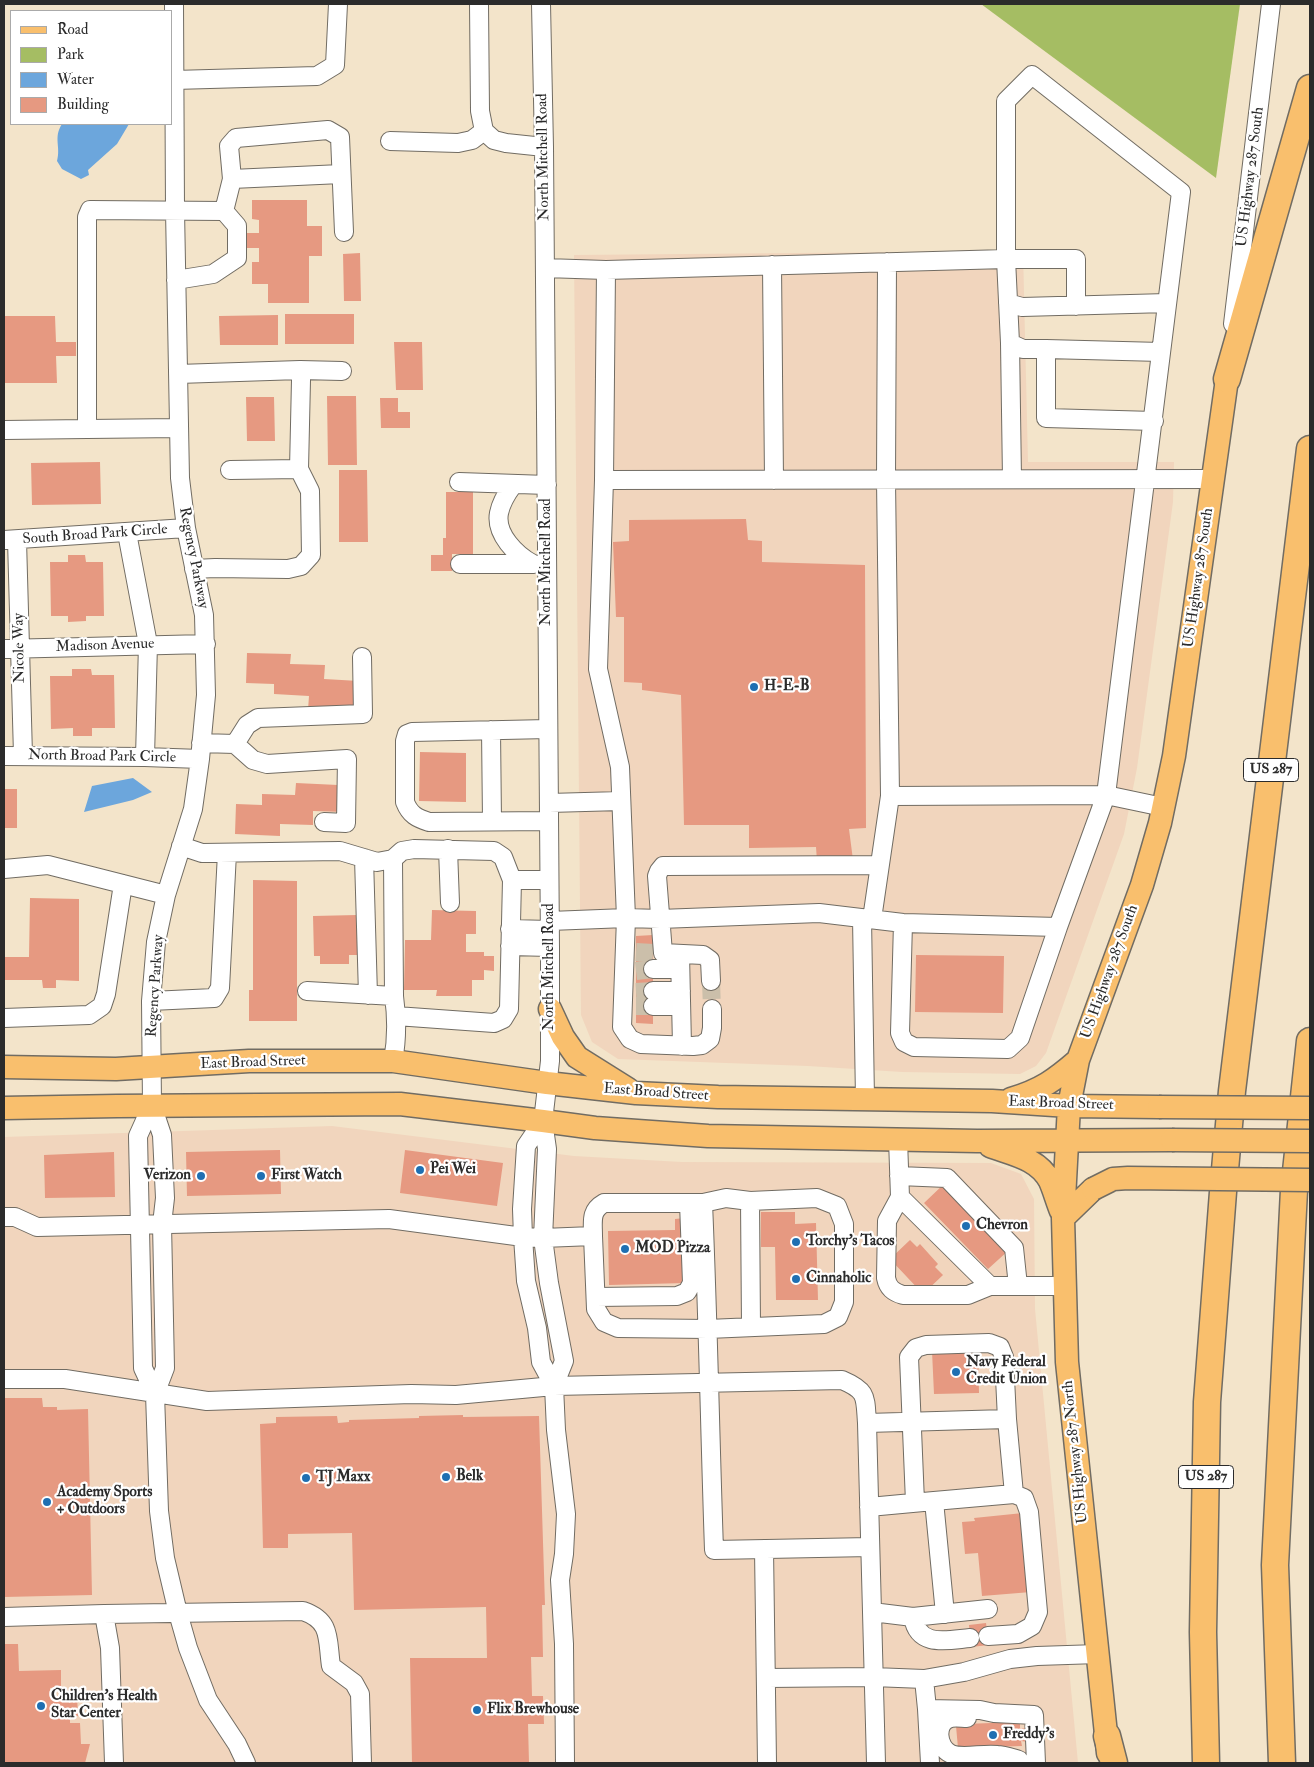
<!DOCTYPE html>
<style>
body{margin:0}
#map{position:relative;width:1314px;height:1767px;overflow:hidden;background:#f3e4ca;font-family:"IM FELL Double Pica",serif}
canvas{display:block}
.frame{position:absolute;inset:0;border:5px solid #2b2b2b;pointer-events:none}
.legend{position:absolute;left:10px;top:10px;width:162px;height:115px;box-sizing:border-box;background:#fff;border:1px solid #aaa;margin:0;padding:6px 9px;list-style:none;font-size:15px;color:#2b2b2b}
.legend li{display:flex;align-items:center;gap:10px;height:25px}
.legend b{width:25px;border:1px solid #aaa}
</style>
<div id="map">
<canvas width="1314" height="1767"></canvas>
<div class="frame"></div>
<ul class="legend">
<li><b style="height:6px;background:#f9bf6d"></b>Road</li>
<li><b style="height:14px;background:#a5bd63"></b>Park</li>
<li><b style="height:14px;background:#6ca6dc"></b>Water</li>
<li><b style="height:14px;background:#e69981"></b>Building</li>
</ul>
</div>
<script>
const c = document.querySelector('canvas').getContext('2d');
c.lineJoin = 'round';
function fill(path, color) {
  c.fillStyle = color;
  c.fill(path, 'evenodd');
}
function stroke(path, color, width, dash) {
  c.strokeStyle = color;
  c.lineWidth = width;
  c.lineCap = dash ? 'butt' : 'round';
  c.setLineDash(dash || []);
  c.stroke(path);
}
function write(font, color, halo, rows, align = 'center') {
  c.font = font + ' "IM FELL Double Pica",serif';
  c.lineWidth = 4.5;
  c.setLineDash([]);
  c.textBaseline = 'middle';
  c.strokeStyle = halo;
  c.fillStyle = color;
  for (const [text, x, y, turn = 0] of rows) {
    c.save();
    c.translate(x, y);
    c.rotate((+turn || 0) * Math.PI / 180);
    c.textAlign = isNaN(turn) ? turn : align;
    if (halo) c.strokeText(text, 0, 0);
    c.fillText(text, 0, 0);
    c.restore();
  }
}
fill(new Path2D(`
 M1023,251L1028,462H1174L1173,502L1137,768L1124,834L1046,1053L1036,1066L1020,1074L902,1072L808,1066L618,1059L592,1042L581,1015L574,255Z
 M332,1126L574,1156L682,1162L991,1163L1021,1174L1034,1199L1035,1309L1078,1763H4V1137Z`), '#f1d5bd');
fill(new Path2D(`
 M981,4H1240L1216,178Z`), '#a5bd63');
fill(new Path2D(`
 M62,124H129L117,144L88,170L89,175L81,179L62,169L57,161C61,146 53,138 62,124Z
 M133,778L152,792L133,800L84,812L92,786Z`), '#6ca6dc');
fill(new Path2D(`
 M252,200H307V226H322V256H309V303H268V284H252V262H259V248H247V233H259V220L252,219Z
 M360,253L361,301H344L343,254Z
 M285,314H354V344H285Z
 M278,315V345H220L219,316Z
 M4,316H55L56,342H76V356H56L57,383H4Z
 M394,342H422L423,390H396Z
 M327,396H356L357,465H328Z
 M246,397H274L275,441H247Z
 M380,398H398V412H410V428H381Z
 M100,462L101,504L32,505L31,463Z
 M339,470H367L368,542H339Z
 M446,492H473V554H452V571H431V555H443V538H446Z
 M746,519L748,540L762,541V562L865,565L866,828L849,829L853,860L817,861L816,847L749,848V825H684L681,695L642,690V683L624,682V617H616L613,542L629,541V520Z
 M68,555H85L86,562H103L104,616H86V621L68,622V616H51L50,562H68Z
 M247,653L291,654L290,664L325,665L324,679L359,681L358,695H353V711L308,710L309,696L274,694V684L246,683Z
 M72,669H91L92,675H114L115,728H92V736H73V728L51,729L50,676H72Z
 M420,752L466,753V802L419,801Z
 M296,783L338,785L337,793H345L344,812L313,811V825L280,824V836L235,834L236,804L262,805V794L295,795Z
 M4,789H17V828H4Z
 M253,880L297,881V1021H249V990H253Z
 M30,898L79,899V981L56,980V988H43L42,980H4V957H29Z
 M432,910L476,911V934H466V952H484V956H494V971L484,970V980H472V996H436L437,990H404L405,940H431Z
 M357,915V955H349V964H320V956H314L313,916Z
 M653,935V1024L636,1023V936Z
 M916,955L1004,956L1003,1013L915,1012Z
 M280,1150L281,1194L187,1196L186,1152Z
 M405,1150L503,1163L497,1206L400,1193Z
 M114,1152L115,1197L45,1198L44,1155Z
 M945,1183L1009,1250L988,1269L924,1203Z
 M761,1212H795V1224L816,1223L818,1300H776L775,1247H761Z
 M685,1218L686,1283L609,1285L608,1231L675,1230V1219Z
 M910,1240L917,1247L920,1244L938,1264L935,1267L943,1275L923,1294L890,1259Z
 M978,1350L979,1393L934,1394L932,1351Z
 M4,1398H42L43,1407H57V1410L88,1409L92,1595L4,1597Z
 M463,1415V1417L539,1416L545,1605H542L543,1657H531L532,1696H543L544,1724H528L529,1763H412L410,1658H487L486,1607L354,1610L352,1533L288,1534V1548H263L260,1424L276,1423V1417L337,1416L338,1423L349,1422V1420L419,1418V1416Z
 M1023,1513L1031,1592L982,1596L978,1553L965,1554L962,1522L975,1521L974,1518Z
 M986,1623L989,1645L971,1647L969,1625Z
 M4,1644H18L19,1671L61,1670V1687L50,1688L51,1696L77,1695L78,1716L70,1717V1723H80L81,1744H90L85,1763H4Z
 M1020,1722V1728L1028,1729L1029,1742L1021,1741L1022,1746L958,1748L956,1726H965L964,1724Z`), '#e69981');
stroke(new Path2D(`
 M636,952L653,953
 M636,971L653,969
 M711,981L712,1009
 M636,992L653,991
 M636,1006H653`), '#cbbfaa', 18, [18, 9]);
const minor = new Path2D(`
 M479,4L480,111L484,131L494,140L506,143L544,147
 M541,4L544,147L550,947V1061L543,1121L547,1149L543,1238L549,1283L564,1361L554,1386L556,1430L566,1514L564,1554L560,1580L564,1644L565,1763
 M174,80L317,76L335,65L338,4
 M390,141L458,143L472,140L484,131
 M232,179L341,174
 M224,211L232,179L229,146L236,138L328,130L340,137L344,232
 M887,262L886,480L890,796L1106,795L1163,807
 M772,265L774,480
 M545,268L606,270
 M1008,303L1022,307L1167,303
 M1233,324L1271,4
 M1010,343L1023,349H1046
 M300,370L342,371
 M178,374L300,370L301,380L299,469L310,491L311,555L301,566L288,569L215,568L194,569
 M1154,421L1046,418V349L1161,352
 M87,429L179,428
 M4,430L87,429V217L90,210L224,211L237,226V258L213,274L176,280
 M230,470L299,469
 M1012,479L1010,343L1006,259L606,270L604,480L1213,479
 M459,482L547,485
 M513,485C507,493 501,503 499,513C495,534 516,555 533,564
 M127,533L148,644L145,757
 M4,540L186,528
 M17,540L23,755
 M460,564H534
 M4,649L206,644
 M548,729L412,732L407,734L405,741V802C410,815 417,818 429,822L549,821
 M491,730L492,821
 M201,743L235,744L247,725L258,718L363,714L362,657
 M235,744L253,760L267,764L347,759L346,823L324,822
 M4,756L145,757L200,759
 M549,803L621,801
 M181,846L202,853L340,851L377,862L393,859L402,851L414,849L494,851L503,857L512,880H549
 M448,849L450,903
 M364,858L368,995
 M4,869L48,865L166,895
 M862,918L865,1099
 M872,919L890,796
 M550,921L626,918L620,767L598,669L604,480
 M903,923L900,1033L904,1042L914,1047L1008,1049L1020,1038L1058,927
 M510,929L550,930
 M510,946L550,947
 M680,954L682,1046
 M653,969H680
 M711,981L710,960L703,955L663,953L657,876L659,871L663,866L880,865
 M307,991L394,996
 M653,991H681
 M151,1001L214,998L220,988L227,853
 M653,1006H681
 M712,1009V1028L710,1039L702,1045L693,1046L641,1044L630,1039L622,1027L626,918L660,919L819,913L903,923L1058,927L1106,795L1181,192L1032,75L1006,101V259H1076V306
 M396,1016L494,1023L503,1019L509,1009L512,880
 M4,1018L89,1015L102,1006L106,994L123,884
 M393,1061C397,1040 397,1018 394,996L393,859
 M152,1105L138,1136L143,1368L155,1394L159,1511L165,1558L178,1613L188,1648L208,1700L237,1744L246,1763
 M543,1121L526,1146L522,1209L523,1237L526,1281L537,1328L541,1362L554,1386
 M898,1139L900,1197L990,1286H1065
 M899,1176L947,1178L1014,1248L1018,1286
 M900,1197L887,1221L886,1278C888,1288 893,1292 903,1295H968L990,1286
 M750,1201L751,1326
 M4,1217H15L37,1227L389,1219L523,1237L543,1238L593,1236C593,1221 590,1211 604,1203H703C708,1318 710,1434 714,1550L870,1547
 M593,1236L596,1309L604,1322L618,1328L708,1329L824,1324L838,1317L844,1302V1224L837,1206L817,1198L750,1201L726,1198L703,1203
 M596,1297L677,1296L687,1292L692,1283L689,1203
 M4,1379H65L207,1401L411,1394L456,1395L554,1386L842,1380C868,1391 865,1397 867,1423L876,1763
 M155,1394L165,1368L162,1224L165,1198L162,1135L152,1105L151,1001L156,942L166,895L193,809L200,759L206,695L204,615L186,528L180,478L175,210L174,4
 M1007,1419L1014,1494
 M867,1423L1007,1419L1004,1357L1000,1347L989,1343L926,1345L916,1348L909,1357L915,1502
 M934,1501L1014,1494L1024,1498L1029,1512L1038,1612L1032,1626L1018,1634L988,1636
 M869,1507L934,1501L945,1614
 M764,1549L767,1763
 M872,1612L913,1617L988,1609
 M104,1614L303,1611C332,1621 327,1639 331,1666L354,1683L360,1694L362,1763
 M4,1617L104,1614L110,1648L114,1763
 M913,1617C918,1648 947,1640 970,1638
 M767,1678L873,1677L924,1679L964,1672L1010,1659L1037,1656L1098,1654
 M924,1679L927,1709
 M967,1718C962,1718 956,1717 951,1718C934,1722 937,1748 951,1754C962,1759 984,1753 997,1755C1004,1755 1012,1758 1019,1760
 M930,1763L927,1709L980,1710L994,1713L1034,1715L1036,1763`);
const major = new Path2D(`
 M550,1009L563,1037L577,1057L628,1089
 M4,1067L116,1069L249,1061H393L547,1083L636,1093L718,1097L992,1101L1069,1106L1159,1107
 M1011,1099C1041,1090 1055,1080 1078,1060
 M4,1108L117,1106L400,1104L543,1121L595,1128L708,1136L977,1141L1172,1140
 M990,1146C1011,1154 1038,1158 1050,1181C1054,1190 1057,1201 1061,1211
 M1063,1218L1093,1189
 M1108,1753L1067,1362L1063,1218L1069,1106L1078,1060L1142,885L1160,823L1174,756L1227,379`);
const highway = new Path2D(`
 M1227,379L1310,88
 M1107,1736L1114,1763
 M1206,1763L1203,1632L1207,1402L1223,1192L1232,1091L1310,449
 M1282,1763L1275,1565L1294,1190L1310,1041`);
stroke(minor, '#716c63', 20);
stroke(major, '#716c63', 25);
stroke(highway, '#716c63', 29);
stroke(minor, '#fff', 18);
stroke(major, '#f9bf6d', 22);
stroke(highway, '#f9bf6d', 26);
const majorBridge = new Path2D(`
 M1159,1107L1310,1108
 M1172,1140L1310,1141
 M1093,1189L1113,1179L1128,1178L1310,1180`);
stroke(majorBridge, '#716c63', 25, []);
stroke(majorBridge, '#f9bf6d', 22);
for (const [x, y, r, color] of [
 [754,687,5,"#1f6fb2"],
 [420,1170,5,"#1f6fb2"],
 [201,1176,5,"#1f6fb2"],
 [261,1176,5,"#1f6fb2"],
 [966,1226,5,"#1f6fb2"],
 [796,1242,5,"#1f6fb2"],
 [625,1249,5,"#1f6fb2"],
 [796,1279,5,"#1f6fb2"],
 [956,1372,5,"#1f6fb2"],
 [446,1477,5,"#1f6fb2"],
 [306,1478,5,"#1f6fb2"],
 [47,1502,5,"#1f6fb2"],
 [41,1706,5,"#1f6fb2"],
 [477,1710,5,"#1f6fb2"],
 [993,1735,5,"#1f6fb2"]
]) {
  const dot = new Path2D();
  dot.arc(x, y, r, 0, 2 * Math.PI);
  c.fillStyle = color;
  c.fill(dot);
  stroke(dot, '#fff', 2);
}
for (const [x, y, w] of [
 [1271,770,55],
 [1206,1477,55]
]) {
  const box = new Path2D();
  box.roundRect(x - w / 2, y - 11.5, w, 23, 4);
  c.fillStyle = '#fff';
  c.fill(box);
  stroke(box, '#2b2b2b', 1);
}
write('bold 14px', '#2b2b2b', null, [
 ["US 287",1271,770],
 ["US 287",1206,1477]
]);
write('15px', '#2b2b2b', '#fff', [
 ["North Mitchell Road",544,157,-91],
 ["US Highway 287 South",1251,177,-83],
 ["South Broad Park Circle",95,535,-4],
 ["Regency Parkway",193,558,79],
 ["North Mitchell Road",547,562,-90],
 ["US Highway 287 South",1199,578,-82],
 ["Madison Avenue",105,646,-2],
 ["Nicole Way",20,648,-91],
 ["North Broad Park Circle",102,757,1],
 ["North Mitchell Road",550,967,-90],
 ["US Highway 287 South",1110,972,-70],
 ["Regency Parkway",156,986,-86],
 ["East Broad Street",253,1063,-2],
 ["East Broad Street",656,1093,4],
 ["East Broad Street",1061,1104,2],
 ["US Highway 287 North",1076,1452,-96]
]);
write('bold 15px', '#2b2b2b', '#fff', [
 ["H-E-B",764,687],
 ["Pei Wei",430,1170],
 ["Verizon",191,1176,"right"],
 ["First Watch",271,1176],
 ["Chevron",976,1226],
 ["Torchy's Tacos",806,1242],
 ["MOD Pizza",635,1249],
 ["Cinnaholic",806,1279],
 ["Navy Federal",966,1363],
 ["Credit Union",966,1380],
 ["Belk",456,1477],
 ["TJ Maxx",316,1478],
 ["Academy Sports",57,1493],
 ["+ Outdoors",57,1510],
 ["Children's Health",51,1697],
 ["Star Center",51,1714],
 ["Flix Brewhouse",487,1710],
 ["Freddy's",1003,1735]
], 'left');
</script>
